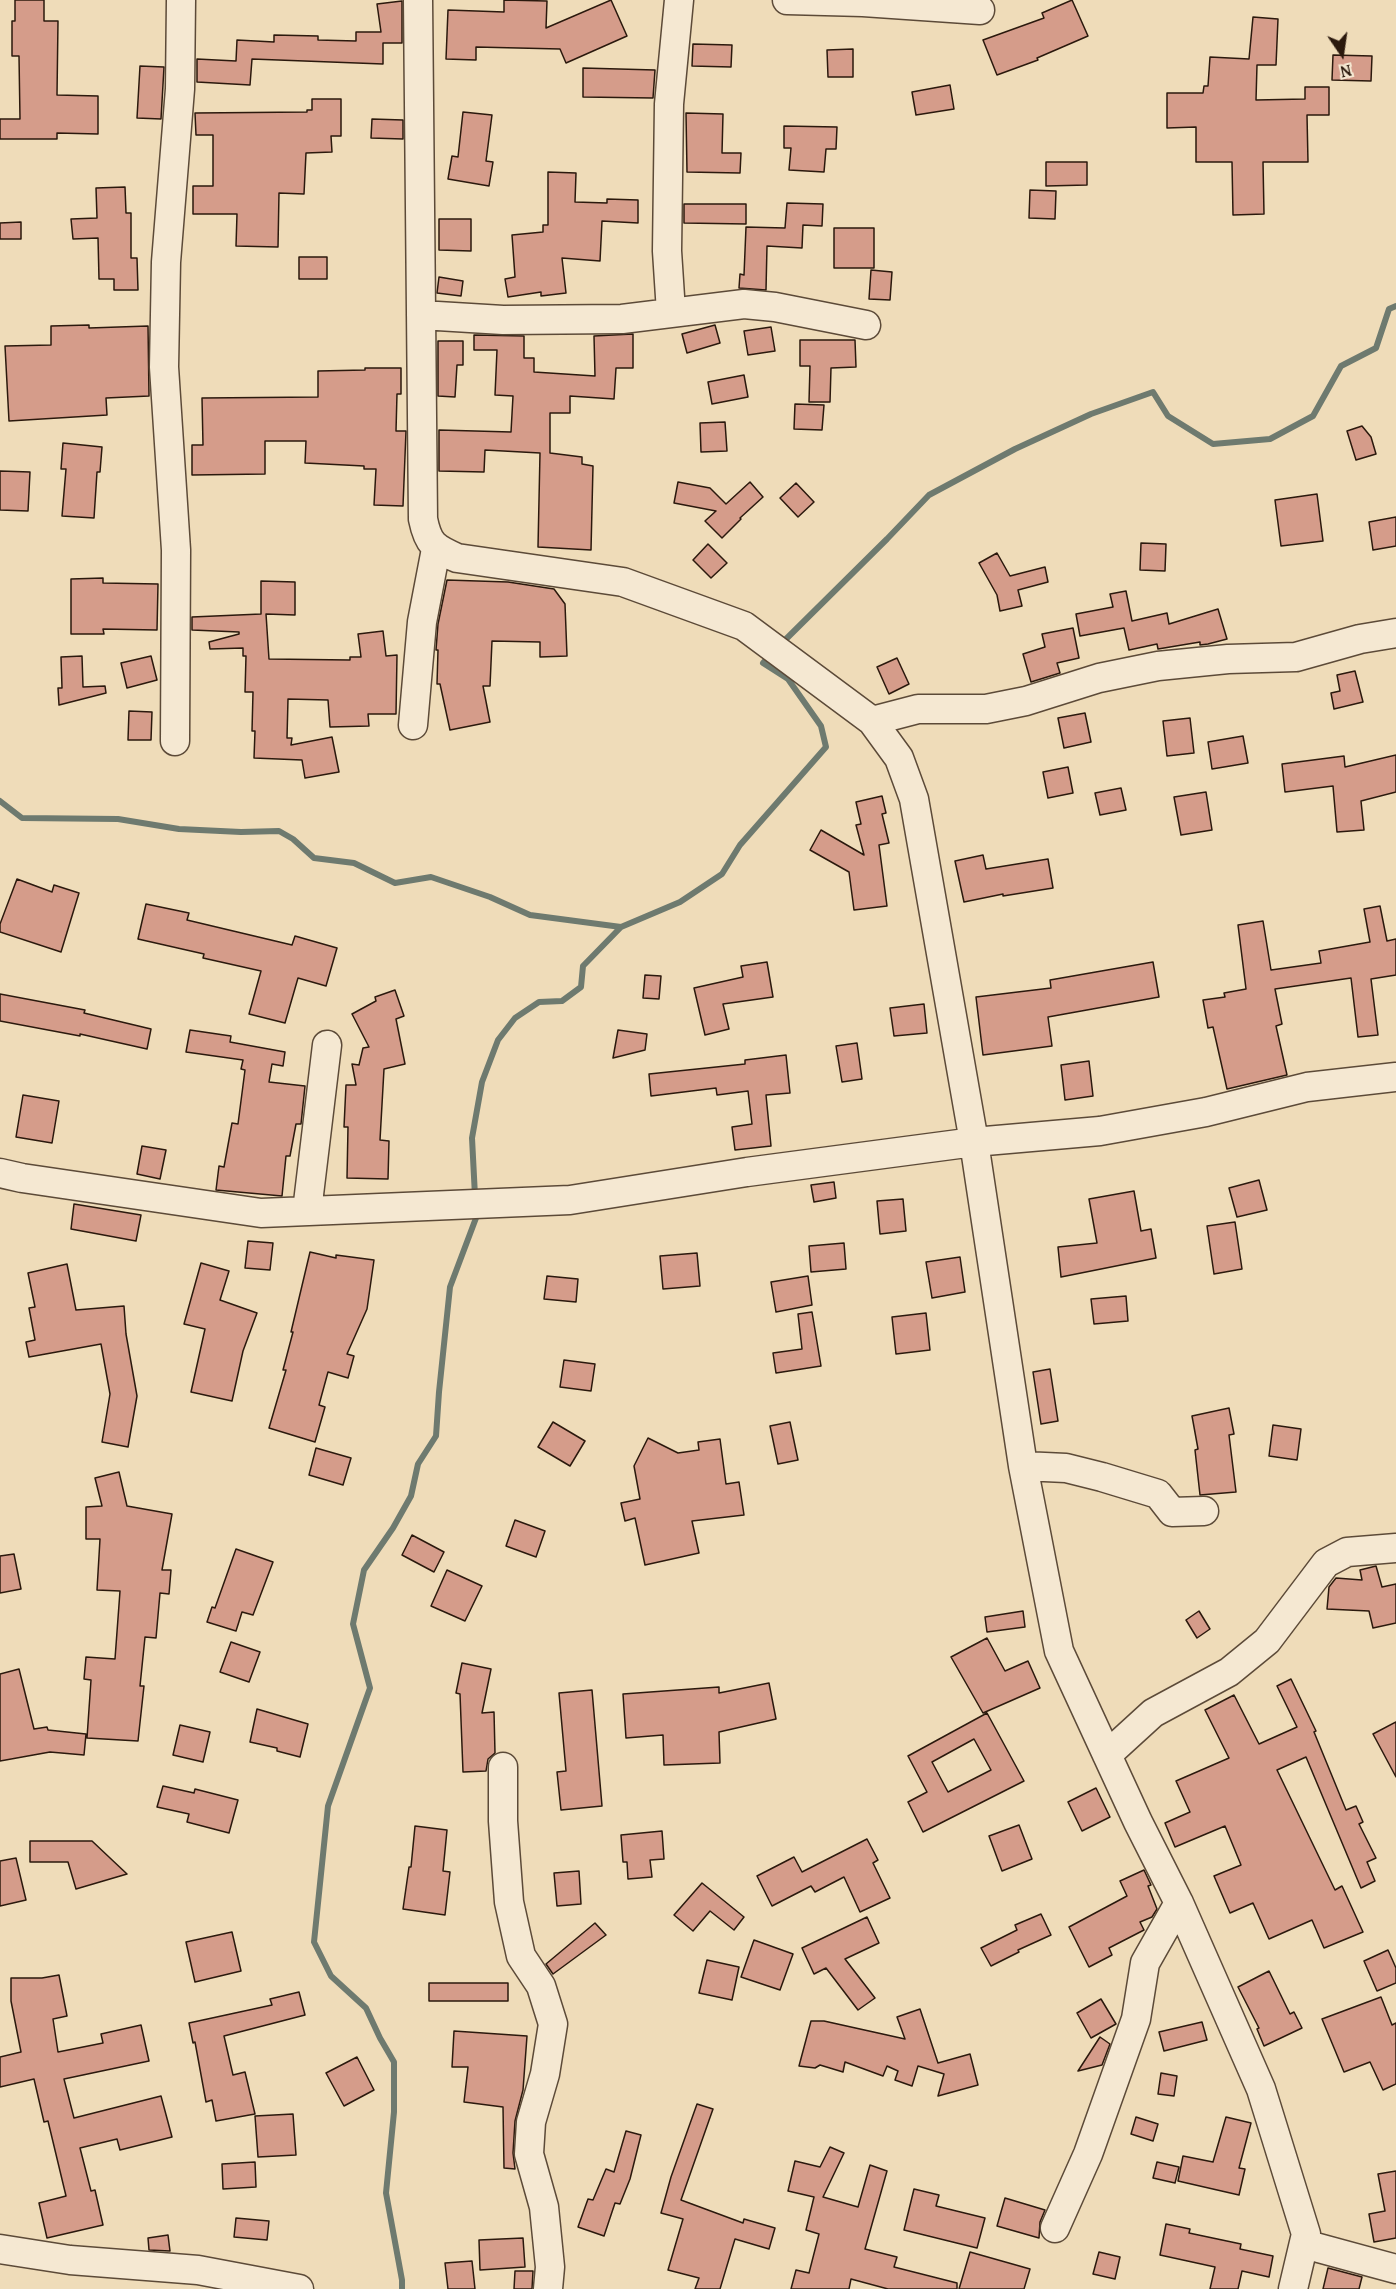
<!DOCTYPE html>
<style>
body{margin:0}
#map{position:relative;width:1396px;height:2289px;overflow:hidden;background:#efdcb9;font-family:"Gentium Book Plus",serif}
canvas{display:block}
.north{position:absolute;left:1312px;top:24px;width:60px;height:60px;-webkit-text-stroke:4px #f5e8d2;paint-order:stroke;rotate:167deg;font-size:16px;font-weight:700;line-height:24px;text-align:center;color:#2b190d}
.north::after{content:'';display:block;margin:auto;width:21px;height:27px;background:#2b190d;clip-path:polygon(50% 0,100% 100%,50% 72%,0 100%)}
</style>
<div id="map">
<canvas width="1396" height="2289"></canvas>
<div class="north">N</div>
</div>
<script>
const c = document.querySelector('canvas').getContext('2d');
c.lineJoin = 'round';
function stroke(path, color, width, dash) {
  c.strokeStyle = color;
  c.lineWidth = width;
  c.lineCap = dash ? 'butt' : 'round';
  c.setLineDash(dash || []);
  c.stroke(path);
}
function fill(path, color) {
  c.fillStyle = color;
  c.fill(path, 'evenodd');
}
stroke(new Path2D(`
 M780,645L887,539L929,495L1015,449L1091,414L1153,392L1168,416L1213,444L1270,439L1313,416L1341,366L1376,348L1389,309L1396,306
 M0,801L22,818L118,819L179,829L241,832L279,831L293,839L314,858L354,863L395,883L431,877L490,897L530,915L621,927
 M475,1196L472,1138L482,1082L498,1040L515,1018L539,1002L562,1001L581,987L583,966L621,927L680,902L722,874L740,845L826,747L821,726L788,679L763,663L771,654
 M402,2289V2280L386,2193L394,2112V2062L380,2038L366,2008L331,1976L314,1942L328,1806L370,1688L353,1624L364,1570L393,1528L411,1496L418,1464L436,1436L439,1392L450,1287L476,1218L475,1212`), '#6e7a6f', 6);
const building = new Path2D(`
 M15,0H44V21H58L57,95L98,96V134L57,133V139H0V119H20L19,56H12V21H15Z
 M504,0L547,1L546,28L611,0L627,36L566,63L560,49L476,47V60L446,59L448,10L504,12Z
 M1072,0L1088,36L1037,58L1038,60L997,75L983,40L1044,18L1042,13Z
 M402,1V43H383V64L252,59L250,85L197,82V59L236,61L237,40L274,42V35L318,36V40L356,41V32H381L377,4Z
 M1253,17L1278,19L1276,65H1257L1256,100L1305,99V87H1329V115H1307L1308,162H1263L1264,214L1233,215L1232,162H1196V127L1167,128V93H1203L1204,86H1208L1210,57L1249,59Z
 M693,44L732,45L731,67L692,66Z
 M853,49V77H828L827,50Z
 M1333,55L1372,56L1371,81L1332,80Z
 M140,66L164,67L161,119L137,118Z
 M583,68L655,70L653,98L583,97Z
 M950,85L954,109L916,115L912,92Z
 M312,99H341V136H331L332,152L306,153L304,194L279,193L278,247L236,246L237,214H193V186H213V135H196L195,113L307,112V110H312Z
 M463,112L492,115L486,161L493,162L489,186L448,179L452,156L458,157Z
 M686,113L723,114L722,153H741L740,173L687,172Z
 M372,119L403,120V139L371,138Z
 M784,126L837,127L836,149H826L824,172L789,170L791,148H784Z
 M1046,162H1087V185L1046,186Z
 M548,172L576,173L575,202L607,203V199L638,200V223L602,221L600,261L562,258L566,293L541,296V292L508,297L505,279L515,277L512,235L543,232V225H548Z
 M125,187L126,213H131V258H137L138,290H114V279H99L98,238L73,239L71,219L97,218L96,188Z
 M1030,190L1056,191L1055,219L1029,218Z
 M787,203L823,204L822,226L803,225L802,248L767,246L766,290L739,288L740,274L744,275L746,227L785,228Z
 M684,204H746V224L684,223Z
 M439,219H471V251L439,250Z
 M21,222V239H0V223Z
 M834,228H874V268H834Z
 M299,257H327V279H299Z
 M871,270L892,272L890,300L869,299Z
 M439,277L463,281L461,296L437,293Z
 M89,325V328L148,326L149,396L106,398L107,415L9,421L5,346L51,345V326Z
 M715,325L720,343L687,353L682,334Z
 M771,327L775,351L748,355L744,331Z
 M633,334V368H616L614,399L570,396V413H550V453L582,457V464L593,466L591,550L538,547L540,453L485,450L484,472L439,471V430L511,432L513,396L495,395L497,350H474V335L524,336V358H534V372L595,376L594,336Z
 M800,340H855L856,367L831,368L830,402H809L810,366H800Z
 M438,341H463V365H457L455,397L438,396Z
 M365,368H401V394H397L396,431H406L403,506L374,505L376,469H364V466L305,463L306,441H265V474L192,475V445H203L202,398L318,397V371L365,370Z
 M744,375L748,397L712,404L708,382Z
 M795,404L824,405L822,430L794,429Z
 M725,422L727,451L701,452L700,423Z
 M1362,426L1371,437L1376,454L1356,460L1347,431Z
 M63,443L102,447L100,472H97L94,518L62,516L66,469H61Z
 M0,471L30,472L28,511L0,510Z
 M678,482L710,488L726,504L750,482L763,497L740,518L741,519L722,538L705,521L716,511L674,503Z
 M796,483L814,502L798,517L780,498Z
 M1317,494L1323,541L1281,546L1275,500Z
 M1396,517V546L1373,550L1369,522Z
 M1141,543L1166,544L1165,571L1140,570Z
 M708,544L727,563L711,578L693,560Z
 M997,553L1010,576L1045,567L1048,582L1018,590L1022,606L1000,611L997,595L979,563Z
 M103,578V583L158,584L157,630L103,629L104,634H71V579Z
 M447,580L508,582L554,589L565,604L567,656L540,657V642L492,641L490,686H483L490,722L450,730L440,684H437L438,650H436L438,624Z
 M261,581L295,582V615L266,614L269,659L350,660V657H361L358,634L383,631L386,656L397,655L396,714H368L369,726L330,727L328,700L288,699L287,738H292L291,745L332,737L339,772L305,778L302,760L254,758L255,731H252L253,692H245L246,656H243V648L210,649L209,642L239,634V632L192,630V617L261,614Z
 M1126,591L1132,621L1167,613L1169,624L1218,609L1227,639L1208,644L1200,645V642L1158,649L1157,644L1129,650L1124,628L1080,636L1076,614L1113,607L1110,594Z
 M1073,628L1079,658L1057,663L1060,673L1031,682L1023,654L1045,647L1042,634Z
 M82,656L83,687L105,686L106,693L59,705L58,688H62L61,657Z
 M151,656L157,680L127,688L121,663Z
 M897,658L909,684L889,694L877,667Z
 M1355,671L1363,702L1334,709L1331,693L1340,691L1337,675Z
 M129,711L152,712L151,740H128Z
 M1085,713L1091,742L1064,748L1058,718Z
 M1190,718L1194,753L1167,756L1163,721Z
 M1243,736L1248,763L1212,769L1208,742Z
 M1396,755V792L1361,801L1364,830L1337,832L1333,786L1285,792L1282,764L1344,756L1345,767Z
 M1068,767L1073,793L1048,798L1043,772Z
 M1121,788L1126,810L1100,815L1095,793Z
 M1206,792L1212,830L1181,835L1174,797Z
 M882,796L886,813L882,814L889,843L879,845L887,906L854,910L849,872L810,850L821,830L864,855L856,825L861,824L856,802Z
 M983,855L986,869L1048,859L1053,888L1003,896V894L964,902L955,861Z
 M17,879L52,892L54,885L79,893L61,952L0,932V924Z
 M146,904L189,913L187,920L292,945L295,936L337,948L326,986L298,978L285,1023L249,1014L261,971L203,958L204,954L138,939Z
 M1380,906L1387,941L1396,939V975L1371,979L1378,1035L1358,1037L1351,978L1275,989L1282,1024L1276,1026L1287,1075L1227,1089L1213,1027L1208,1028L1203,1000L1225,997L1224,993L1246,989L1238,925L1263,921L1271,970L1321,963L1319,951L1370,942L1364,909Z
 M767,962L773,997L723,1004L729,1029L705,1035L694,988L743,977L741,966Z
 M1153,962L1159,997L1048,1017L1052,1046L983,1055L976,997L1051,988L1050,980Z
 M645,975L661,976L659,999L643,998Z
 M395,990L404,1016L396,1019L405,1064L384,1069L380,1140L389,1141L388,1179L347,1178L348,1127H344L346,1085H356L352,1064L359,1065L363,1048L369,1047L352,1014L376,1001L375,997Z
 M0,994L85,1010L84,1013L151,1029L147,1049L80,1034V1036L0,1021Z
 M924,1004L927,1033L894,1036L890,1008Z
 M190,1030L231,1036L230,1042L285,1052L283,1066L272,1064L269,1082L305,1086L301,1124H296L290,1156H286L282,1196L216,1190L219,1166L224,1167L232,1123L238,1124L245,1070L241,1069L243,1060L186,1052Z
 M618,1030L647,1034L645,1050L613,1058Z
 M857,1043L862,1079L842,1082L836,1046Z
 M786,1055L790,1093L766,1095L771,1146L735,1150L732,1127L752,1124L748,1091L717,1095L716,1088L651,1096L649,1074L745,1064V1060Z
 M1089,1061L1093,1096L1065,1100L1061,1065Z
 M23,1095L59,1101L52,1143L16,1137Z
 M142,1146L166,1150L160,1179L137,1174Z
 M1259,1180L1267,1210L1237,1217L1229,1188Z
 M834,1182L836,1198L814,1202L811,1185Z
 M1134,1191L1141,1231L1151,1229L1156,1258L1061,1277L1058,1247L1097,1243L1089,1199Z
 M903,1199L906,1231L880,1234L877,1201Z
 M74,1204L141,1215L136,1241L71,1229Z
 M1235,1222L1242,1269L1214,1274L1207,1226Z
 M248,1241L273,1243L270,1270L245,1268Z
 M844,1243L846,1269L811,1272L809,1246Z
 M310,1252L336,1258V1255L374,1260L367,1309L347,1354L354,1356L348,1378L328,1372L319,1405L325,1407L315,1442L269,1428L286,1370H283L293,1332H291Z
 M697,1253L700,1286L663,1289L660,1256Z
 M960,1257L965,1292L932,1298L926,1262Z
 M201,1263L229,1271L220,1300L257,1313L243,1351L232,1401L191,1392L205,1329L184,1324Z
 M67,1264L76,1310L124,1306L126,1334L137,1396L128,1447L102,1442L110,1394L101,1344L29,1357L26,1342L35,1340L29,1308L35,1307L28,1273Z
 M547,1276L578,1279L576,1302L544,1299Z
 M808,1276L812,1305L776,1312L771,1282Z
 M1126,1296L1128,1321L1094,1324L1091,1299Z
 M812,1312L821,1366L776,1373L773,1353L802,1349L798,1314Z
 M926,1313L930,1350L896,1354L892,1317Z
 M564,1360L595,1364L591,1391L560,1387Z
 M1050,1369L1058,1421L1041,1424L1033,1372Z
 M1229,1408L1234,1434L1229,1435L1236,1492L1200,1495L1195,1450L1198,1449L1192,1416Z
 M553,1422L585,1441L570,1466L538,1447Z
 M790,1422L798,1460L778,1464L770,1426Z
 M1273,1425L1301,1429L1297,1460L1269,1456Z
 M648,1438L678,1453L699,1450L698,1442L720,1439L726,1484L739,1482L744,1515L692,1521L699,1553L645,1565L635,1518L625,1521L621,1503L640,1499L634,1466Z
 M316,1448L351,1458L343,1485L309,1475Z
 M119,1472L127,1506L172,1514L162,1570H171L169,1594L160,1593L156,1638L145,1637L140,1686H144L138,1741L87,1738L91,1680L84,1679L86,1657L115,1659L120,1591L97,1590L100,1539H86V1507L102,1506L95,1478Z
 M515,1520L545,1531L536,1557L506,1546Z
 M412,1535L444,1552L434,1572L402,1555Z
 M236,1549L273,1562L253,1615L242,1612L236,1631L207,1622L212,1607L215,1608Z
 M14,1554L21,1589L0,1593V1556Z
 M1376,1566L1382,1587L1396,1584V1623L1373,1628L1369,1611L1327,1609L1329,1587L1336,1578L1362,1580L1360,1570Z
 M447,1570L482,1586L465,1621L431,1606Z
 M1023,1611L1025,1627L987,1632L985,1617Z
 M1199,1611L1210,1629L1197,1638L1186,1620Z
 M987,1638L1005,1671L1028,1661L1040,1688L983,1713L951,1657Z
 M231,1642L260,1652L249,1682L220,1672Z
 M462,1663L491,1669L482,1713L494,1712L495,1753L488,1759L486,1771L463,1772L460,1694L456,1693Z
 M19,1669L34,1729L47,1727L48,1730L86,1734L84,1755L50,1752L0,1761V1674Z
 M1291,1679L1316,1731L1314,1732L1346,1810L1356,1806L1363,1822L1359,1824L1376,1858L1367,1862L1375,1881L1361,1888L1306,1757L1277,1770L1335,1890L1342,1886L1363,1932L1324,1948L1312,1920L1269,1939L1253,1903L1230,1913L1214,1876L1241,1865L1225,1826L1175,1847L1165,1823L1190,1812L1176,1781L1229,1758L1205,1710L1234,1695L1259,1744L1297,1727L1277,1686Z
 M769,1683L776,1719L719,1732L720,1763L664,1765L663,1735L626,1738L623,1694L719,1687V1693Z
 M592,1690L602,1806L561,1810L557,1772L566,1771L559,1693Z
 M257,1709L308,1724L300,1757L277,1751V1748L250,1742Z
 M987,1713L1024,1781L923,1832L908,1802L927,1792L908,1756ZM974,1739L991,1770L948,1792L932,1762Z
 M1396,1722V1777L1373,1734Z
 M180,1725L210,1732L203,1762L173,1755Z
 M163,1786L194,1793L195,1789L238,1800L229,1833L187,1822L189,1814L157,1807Z
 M1096,1788L1110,1817L1082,1831L1068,1802Z
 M1019,1825L1032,1859L1002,1871L989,1836Z
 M415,1826L447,1830L443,1871L450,1872L445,1915L403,1909L409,1867H411Z
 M662,1831L664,1859L650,1860L652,1877L628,1879L627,1862H623L621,1835Z
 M867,1839L878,1860L873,1863L890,1898L860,1912L844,1877L815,1892L811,1886L772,1906L757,1876L794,1857L802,1872Z
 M30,1841H92L127,1874L76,1889L68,1862H30Z
 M16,1858L26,1900L0,1906V1861Z
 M1144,1870L1151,1885L1148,1886L1157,1909L1152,1917L1140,1922L1144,1930L1109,1948L1112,1955L1089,1967L1069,1927L1127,1896L1120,1881Z
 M579,1871L581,1904L557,1906L554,1873Z
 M702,1883L744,1917L734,1930L710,1911L693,1931L674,1915Z
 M1041,1914L1051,1935L1018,1950L1019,1952L991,1966L981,1948L1017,1930L1015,1925Z
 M867,1917L879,1943L845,1959L875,1998L858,2010L826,1968L814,1974L802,1948Z
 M595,1923L606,1935L553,1974L546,1964Z
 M232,1932L241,1971L195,1982L186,1942Z
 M754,1940L793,1954L780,1990L741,1977Z
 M1388,1950L1396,1968V1983L1377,1991L1364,1961Z
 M707,1960L739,1967L732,2000L699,1993Z
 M1269,1971L1290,2014L1294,2012L1302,2028L1264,2046L1257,2029L1259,2028L1238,1987Z
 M59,1975L67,2016L53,2019L58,2052L103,2043L101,2034L141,2025L149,2061L64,2079L74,2118L161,2096L172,2137L120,2150L117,2139L80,2148L91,2191L95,2190L103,2225L47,2238L39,2203L66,2196L48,2121L44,2122L34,2079L0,2087V2057L21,2052L11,2001V1978H42Z
 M429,1983H508V2001H429Z
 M299,1992L305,2015L224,2036L233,2075L245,2072L255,2114L216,2121L212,2100L206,2102L195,2042L193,2043L189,2023L272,2005L270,1999Z
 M1381,1997L1392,2025L1396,2023V2084L1383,2090L1370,2062L1344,2072L1322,2019Z
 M1101,1999L1116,2024L1091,2038L1077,2013Z
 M920,2009L938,2063L970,2054L978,2085L938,2096L944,2074L918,2066L912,2086L895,2080L898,2071L887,2066L883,2076L845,2062L843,2072L820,2065L815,2068L799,2066L811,2021H824L905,2039L897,2017Z
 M1202,2022L1207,2040L1164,2051L1159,2032Z
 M454,2031L527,2036L523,2090L515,2121L513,2153L515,2169L504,2168L503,2107L464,2102L468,2067H452Z
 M1100,2037L1110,2044L1102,2065L1078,2071Z
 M357,2057L374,2090L344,2106L326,2073Z
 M1161,2073L1177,2076L1174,2096L1158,2094Z
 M697,2104L713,2109L681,2200L743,2223L744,2219L775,2228L769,2249L735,2239L720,2289H695L699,2278L668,2270L683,2219L661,2213L671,2177Z
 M293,2114L296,2155L258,2157L255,2116Z
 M1136,2117L1158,2124L1153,2141L1131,2134Z
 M1226,2117L1251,2123L1239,2168L1245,2169L1239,2195L1178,2181L1183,2156L1213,2162Z
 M626,2131L641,2135L630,2179L620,2204L615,2203L604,2236L578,2227L588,2199L593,2200L606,2169L614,2172Z
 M830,2147L844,2153L823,2197L858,2207L870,2165L887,2171L865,2249L897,2257L894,2267L957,2283V2289H888L851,2279L849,2289H791L796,2270L809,2273L819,2234L806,2230L814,2197L788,2191L795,2161L820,2167Z
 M255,2162L256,2187L223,2189L222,2164Z
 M1157,2162L1179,2167L1175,2183L1153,2178Z
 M1396,2171V2238L1374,2242L1369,2214L1385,2211L1378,2174Z
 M914,2189L939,2195L936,2206L985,2218L977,2248L904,2230Z
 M1005,2198L1045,2210L1040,2222L1039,2238L997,2226Z
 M236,2218L269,2221L267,2240L234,2237Z
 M1166,2224L1190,2229L1189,2233L1241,2244L1240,2249L1273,2256L1269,2277L1242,2271L1238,2289H1210L1215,2267L1160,2255Z
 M168,2235L170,2251L149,2250L148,2238Z
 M523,2238L525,2267L480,2270L479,2240Z
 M970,2252L1030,2269L1024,2289H959Z
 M1099,2252L1120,2257L1115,2279L1093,2274Z
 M472,2261L475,2289H448L445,2263Z
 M1328,2268L1362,2277L1359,2289H1323Z
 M515,2271H533L532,2289H514Z`);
fill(building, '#d59c8a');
stroke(building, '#2b190d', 1.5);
const minor = new Path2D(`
 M418,0L423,519C428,544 434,548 457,558L623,582L744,626L872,721L899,758L914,799L974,1142L1023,1466L1059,1651L1138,1822L1179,1903L1261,2089L1306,2234L1293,2289
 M787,0L863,2L980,10
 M671,312L667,251L669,104L679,0
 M421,315L503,320L622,319L744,304L775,307L866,325
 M872,721L918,709H986L1026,701L1099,678L1158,666L1228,659L1296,657L1360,639L1396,633
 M413,725L422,622L436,549
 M175,741L176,550L164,367L166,262L180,89L181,0
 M0,1173L22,1178L261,1213L570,1200L747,1172L974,1142L1100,1131L1206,1112L1307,1087L1396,1077
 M307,1211L327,1045
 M1023,1466L1066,1468L1102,1477L1158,1494L1172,1512L1204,1511
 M1107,1755L1153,1713L1229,1672L1267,1641L1326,1563L1347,1552L1396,1548
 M503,1767V1821L509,1902L521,1956L541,1986L553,2024L545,2074L531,2122L529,2154L544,2207L550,2267L548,2289
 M1055,2228L1088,2154L1136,2019L1145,1963L1179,1903
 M1304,2244L1396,2269
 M0,2249L70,2260L198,2270L299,2289`);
stroke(minor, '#5c4a38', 31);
stroke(minor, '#f5e8d2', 28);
</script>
